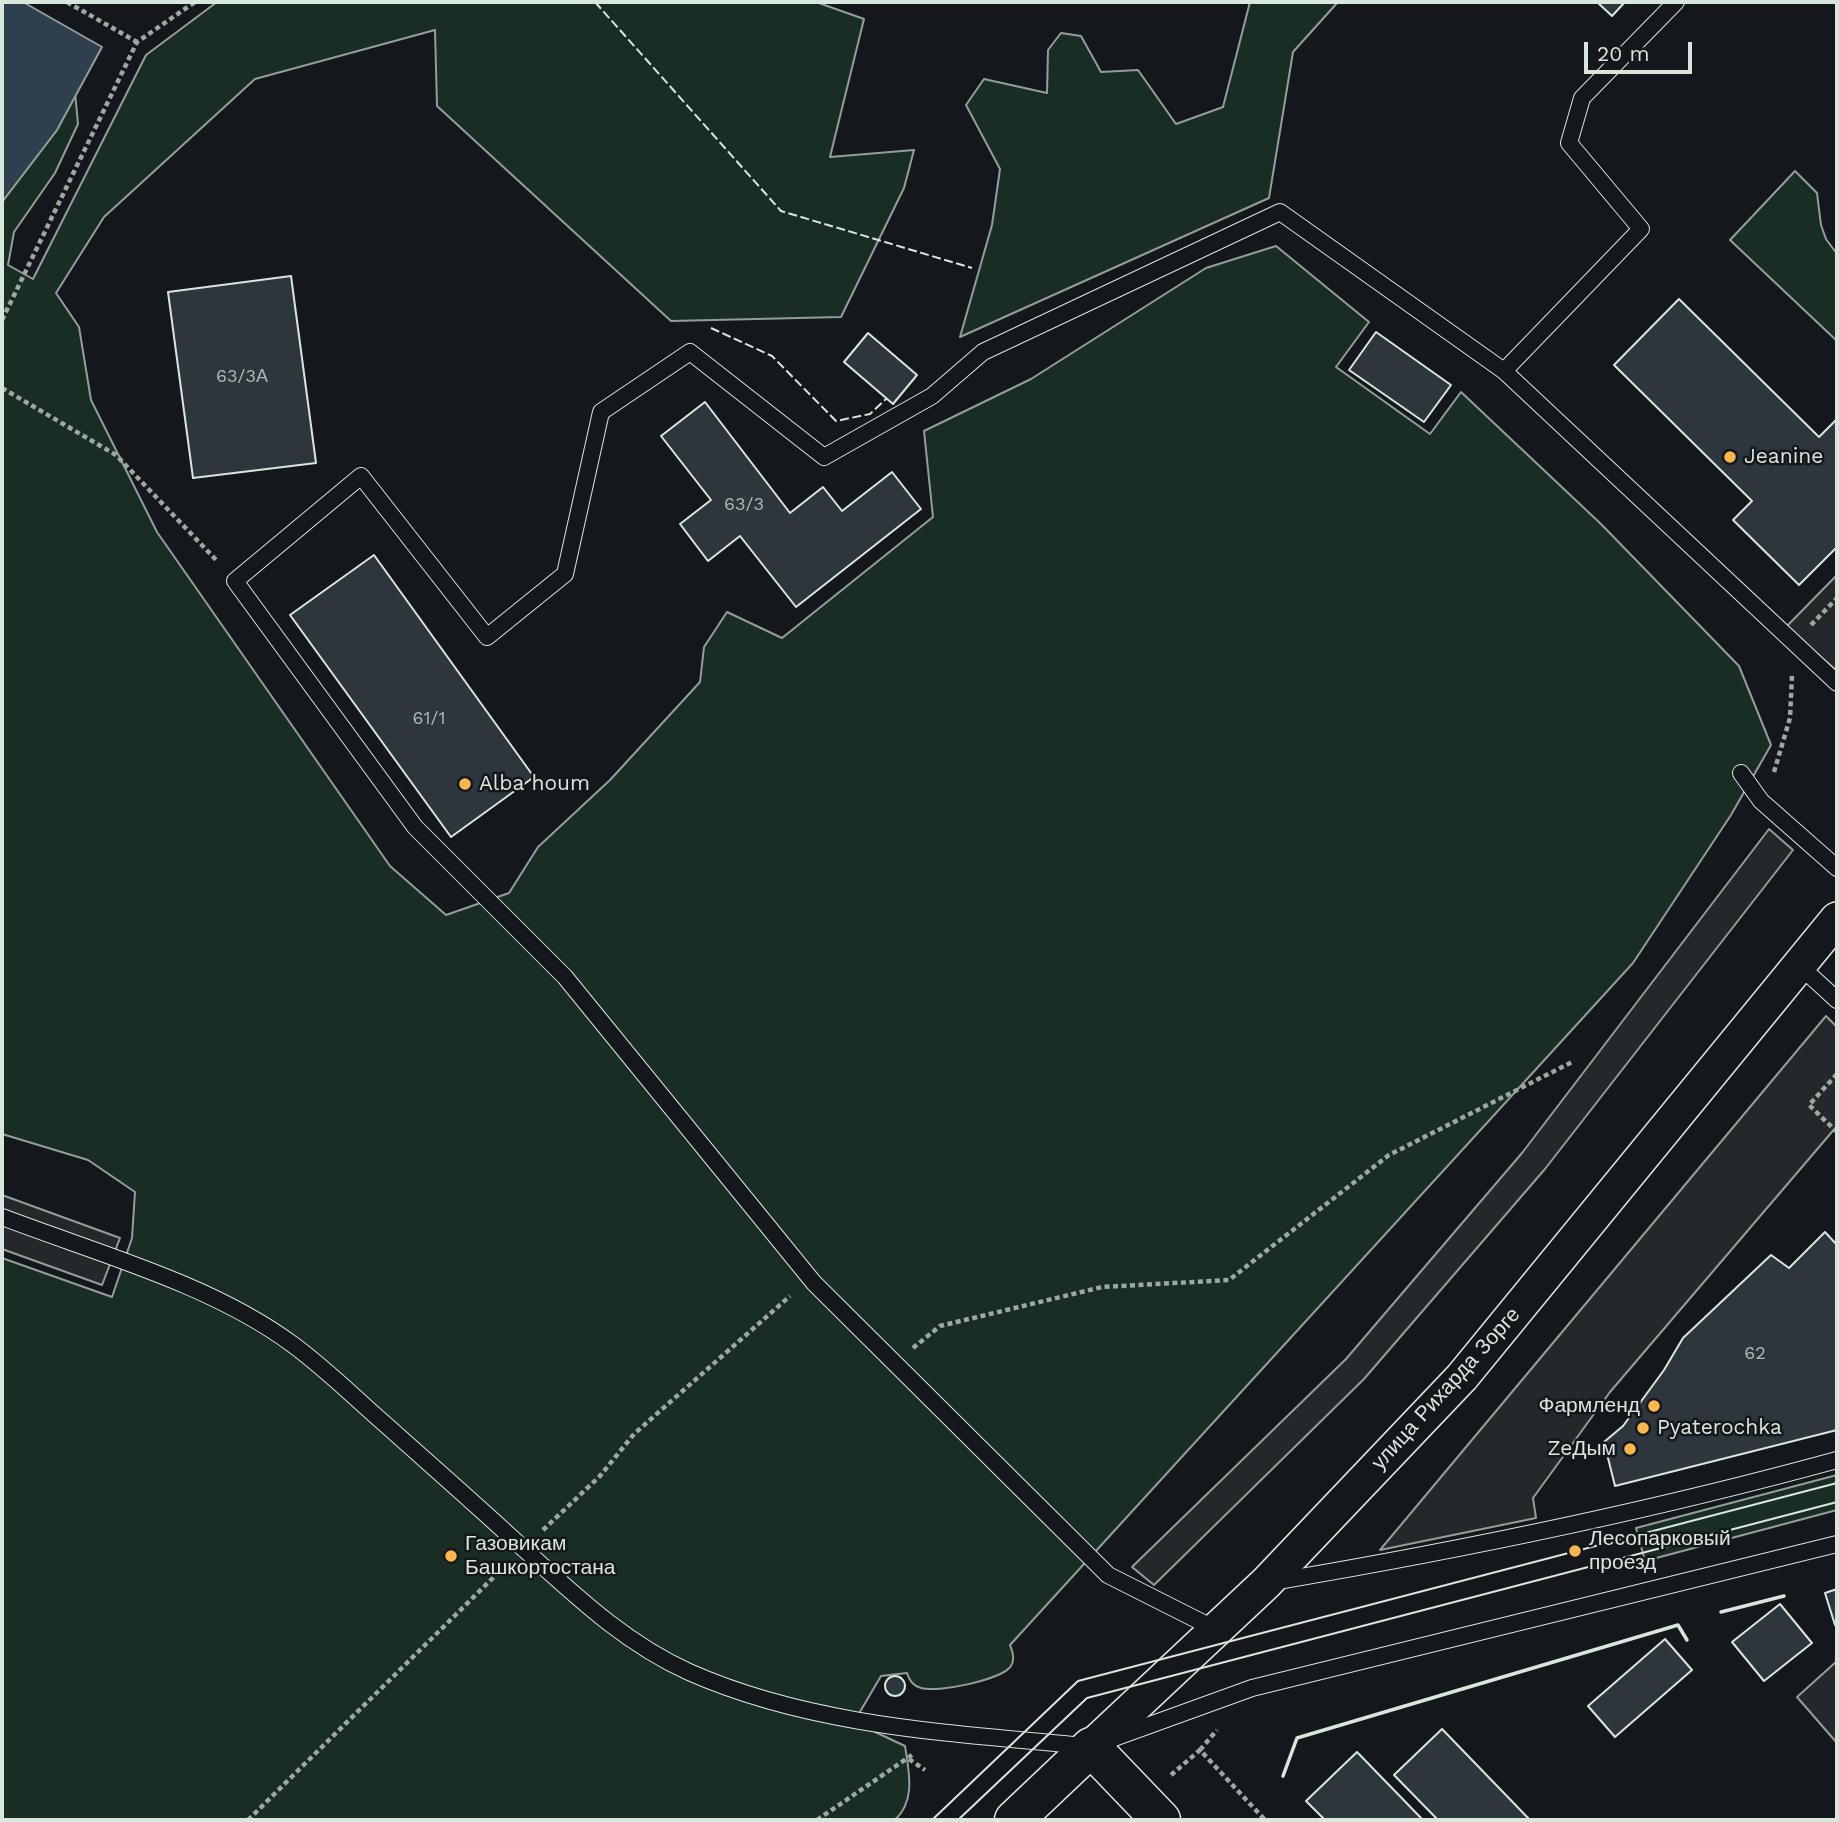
<!DOCTYPE html>
<meta charset="utf-8">
<style>
body{margin:0}
#map{position:relative;width:1839px;height:1822px;overflow:hidden;background:#14181c;font-family:"Work Sans",sans-serif}
canvas{display:block}
.frame{position:absolute;inset:0;border:4px solid #d8e6dc;pointer-events:none}
.scale{position:absolute;left:1584px;top:42px;width:108px;height:32px;box-sizing:border-box;border:4px solid #d8e6dc;border-top:0;padding-left:9px;font-size:21px;line-height:24px;white-space:nowrap;color:#d8e6dc;-webkit-text-stroke:5px #14181c;paint-order:stroke}
</style>
<div id="map">
<canvas width="1839" height="1822"></canvas>
<div class="frame"></div>
<div class="scale">20 m</div>
</div>
<script>
const c = document.querySelector('canvas').getContext('2d');
c.lineJoin = 'round';
function fill(path, color) {
  c.fillStyle = color;
  c.fill(path, 'evenodd');
}
function stroke(path, color, width, dash) {
  c.strokeStyle = color;
  c.lineWidth = width;
  c.lineCap = dash ? 'butt' : 'round';
  c.setLineDash(dash || []);
  c.stroke(path);
}
function write(font, color, halo, rows, align = 'center') {
  c.font = font + ' "Work Sans",sans-serif';
  c.lineWidth = 5;
  c.setLineDash([]);
  c.textBaseline = 'middle';
  c.strokeStyle = halo;
  c.fillStyle = color;
  for (const [text, x, y, turn = 0] of rows) {
    c.save();
    c.translate(x, y);
    c.rotate((+turn || 0) * Math.PI / 180);
    c.textAlign = isNaN(turn) ? turn : align;
    if (halo) c.strokeText(text, 0, 0);
    c.fillText(text, 0, 0);
    c.restore();
  }
}
const green = new Path2D(`
 M217,2H816L864,19L830,157L914,150L904,188L841,317L671,321L437,106L435,30L255,79L104,217L56,293L79,327L91,400L157,532L390,866L446,915L509,893L538,847L610,780L700,682L704,647L727,612L782,638L933,517L924,431L1031,379L1206,268L1276,246L1369,322L1336,367L1430,434L1461,392L1601,524L1739,666L1771,745L1731,815L1633,963L1010,1645C1013,1652 1015,1660 1011,1666C1002,1680 937,1693 921,1688C913,1686 909,1680 907,1673L881,1676L854,1722L905,1746C909,1772 916,1800 895,1820H2V1258L112,1297L132,1238L135,1192L88,1160L2,1134V202L57,130L75,92L78,124L55,173L14,232L8,265L33,279L146,55Z
 M1250,2H1338L1293,52L1269,198L960,337L992,225L1000,169L966,105L984,79L1047,93L1048,50L1061,33L1081,36L1101,72L1138,70L1176,124L1223,107Z
 M1795,171L1817,193L1821,225L1826,239L1837,254V341L1730,240Z
 M1837,1475V1510L1645,1561L1636,1528Z`);
fill(green, '#1a2d24');
stroke(green, '#939e99', 2);
const parking = new Path2D(`
 M1837,575V671L1786,627Z
 M1769,829L1793,850L1545,1169L1364,1379L1154,1585L1132,1567L1346,1359L1522,1153Z
 M1826,1016L1837,1027V1126L1610,1392L1533,1498L1536,1518L1380,1550Z
 M2,1195L120,1238L102,1285L2,1249Z
 M1837,1661V1743L1797,1697Z`);
fill(parking, '#24282b');
stroke(parking, '#939e99', 2);
const water = new Path2D(`
 M2,2H23L102,47L57,130L2,202Z`);
fill(water, '#2f3f4d');
stroke(water, '#939e99', 2);
const building = new Path2D(`
 M1597,2H1625L1612,16Z
 M291,276L316,463L193,478L168,292Z
 M1679,299L1819,437L1837,419V547L1799,585L1733,520L1752,501L1614,365Z
 M1376,332L1451,385L1424,422L1349,370Z
 M868,333L917,375L893,404L844,362Z
 M705,402L790,513L823,487L842,511L892,472L921,509L796,607L740,536L708,561L680,524L711,500L661,436Z
 M374,555L534,777L451,837L290,615Z
 M1825,1232L1837,1245V1430L1615,1486L1604,1442L1623,1426L1664,1370L1683,1338L1771,1255L1789,1268Z
 M1837,1589V1625H1835L1825,1593Z
 M1780,1604L1812,1643L1764,1681L1732,1642Z
 M1665,1639L1692,1670L1615,1737L1588,1706Z
 M885 1686a10 10 0 1 1 20 0a10 10 0 1 1-20 0Z
 M1442,1729L1530,1820H1438L1394,1775Z
 M1357,1752L1423,1820H1325L1306,1801Z`);
fill(building, '#2c363c');
stroke(building, '#d8e6dc', 2);
const lane = new Path2D(`
 M1504,371L1837,683
 M1741,773L1761,801L1837,868
 M1801,967L1837,1000
 M2,1217C96,1253 211,1284 292,1344C325,1368 355,1398 386,1425C433,1467 480,1508 525,1550C577,1597 625,1643 689,1672C813,1727 953,1733 1086,1746
 M1272,1582C1462,1550 1651,1511 1837,1460
 M1217,1630L1108,1575L814,1283L565,977L415,827L235,581L361,476L487,637L565,574L601,412L690,352L824,457L932,396L983,352L1280,212L1504,371L1641,229L1569,143L1582,98L1676,2
 M1114,1738L1252,1688L1837,1544`);
const street = new Path2D(`
 M1091,1747L1266,1583L1462,1377L1837,919`);
const secondary = new Path2D(`
 M1014,1820L1091,1747L1161,1820`);
stroke(lane, '#d8e6dc', 18);
stroke(street, '#d8e6dc', 36);
stroke(secondary, '#d8e6dc', 41);
stroke(new Path2D(`
 M67,2L137,42
 M2,320L137,42L195,2
 M2,388L116,455L218,562
 M1811,625L1837,598
 M1774,772L1790,718L1792,675
 M1837,1074L1809,1105L1837,1132
 M913,1348L940,1326L1102,1287L1229,1280L1389,1155L1572,1062
 M543,1530L600,1476L634,1434L790,1296
 M1200,1750L1217,1730
 M909,1759L925,1770
 M1171,1775L1200,1750L1265,1820
 M248,1820L506,1565
 M817,1820L912,1755`), '#9da8a2', 4.5, [5, 3.5]);
stroke(lane, '#14181c', 16);
stroke(street, '#14181c', 33);
stroke(secondary, '#14181c', 38);
stroke(new Path2D(`
 M932,1820L1078,1681L1837,1483
 M958,1820L1087,1698L1837,1502`), '#d8e6dc', 2);
stroke(new Path2D(`
 M595,2L781,211L972,268
 M711,328L772,356L836,421L870,414L887,398`), '#d8e6dc', 2, [9, 3.5]);
stroke(new Path2D(`
 M1721,1612L1784,1596
 M1283,1776L1297,1738L1678,1625L1687,1640`), '#d8e6dc', 3.5);
for (const [x, y, r, color] of [
 [1730,457,7,"#ffb74d"],
 [465,784,7,"#ffb74d"],
 [1654,1406,7,"#ffb74d"],
 [1643,1428,7,"#ffb74d"],
 [1630,1449,7,"#ffb74d"],
 [1575,1551,7,"#ffb74d"],
 [451,1556,7,"#ffb74d"]
]) {
  const dot = new Path2D();
  dot.arc(x, y, r, 0, 2 * Math.PI);
  c.fillStyle = color;
  c.fill(dot);
  stroke(dot, '#14181c', 2.5);
}
write('18px', '#adbab4', null, [
 ["63/3А",242,377],
 ["63/3",744,505],
 ["61/1",429,719],
 ["62",1755,1354]
]);
write('21px', '#d8e6dc', '#14181c', [
 ["Jeanine",1744,457],
 ["Alba houm",479,784],
 ["Фармленд",1640,1406,"right"],
 ["Pyaterochka",1657,1428],
 ["ZeДым",1616,1449,"right"],
 ["Лесопарковый",1589,1539],
 ["проезд",1589,1563],
 ["Газовикам",465,1544],
 ["Башкортостана",465,1568]
], 'left');
write('21px', '#d8e6dc', '#14181c', [
 ["улица Рихарда Зорге",1446,1389,-48]
]);
</script>
